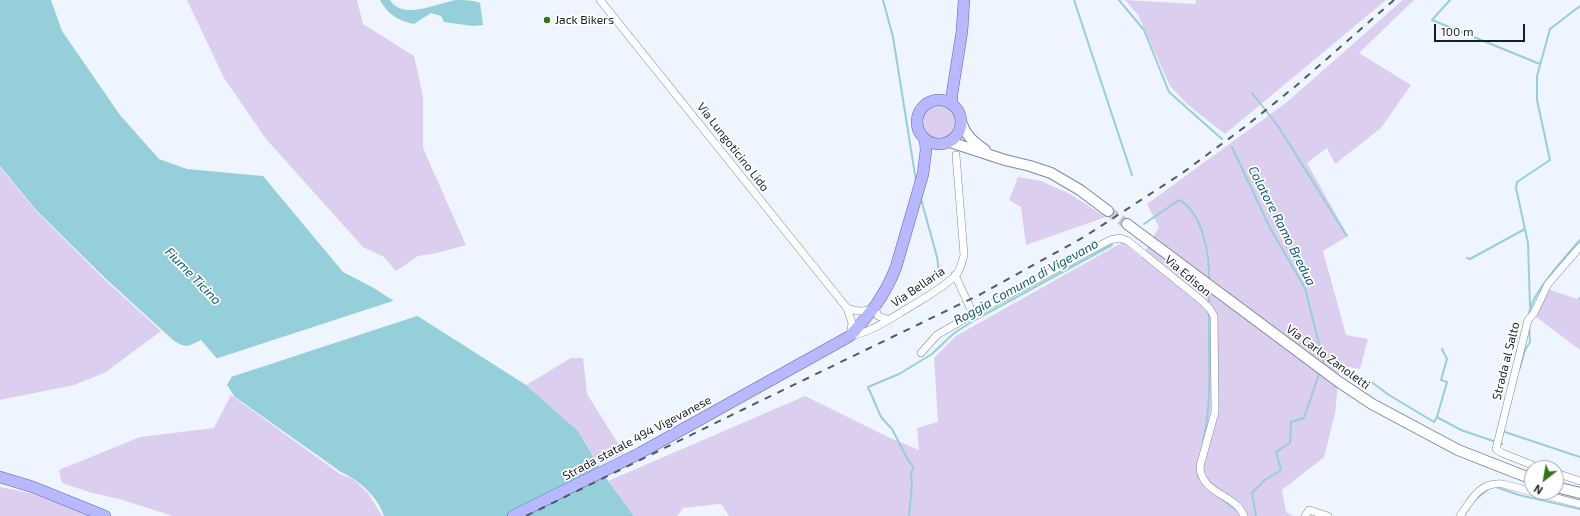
<!DOCTYPE html>
<style>
body{margin:0}
#map{position:relative;width:1580px;height:516px;overflow:hidden;background:#eef5fe;font-family:"Exo 2",sans-serif}
canvas{display:block}
.north{position:absolute;left:1524px;top:460px;width:40px;height:40px;box-sizing:border-box;background:#fff;border:1px solid #a3a5a8;border-radius:50%;rotate:211deg;font-size:11px;font-weight:700;line-height:16px;text-align:center;color:#181e26}
.north::after{content:'';display:block;margin:auto;width:14px;height:18px;background:#337617;clip-path:polygon(50% 0,100% 100%,50% 72%,0 100%)}
.scale{position:absolute;left:1434px;top:24px;width:91px;height:18px;box-sizing:border-box;border:2px solid #181e26;border-top:0;padding-left:5px;font-size:12px;line-height:14px;white-space:nowrap;color:#181e26;-webkit-text-stroke:3px #fff;paint-order:stroke}
</style>
<div id="map">
<canvas width="1580" height="516"></canvas>
<div class="north">N</div>
<div class="scale">100 m</div>
</div>
<script>
const c = document.querySelector('canvas').getContext('2d');
c.lineJoin = 'round';
function fill(path, color) {
  c.fillStyle = color;
  c.fill(path, 'evenodd');
}
function stroke(path, color, width, dash) {
  c.strokeStyle = color;
  c.lineWidth = width;
  c.lineCap = dash ? 'butt' : 'round';
  c.setLineDash(dash || []);
  c.stroke(path);
}
function write(font, color, halo, rows, align = 'center') {
  c.font = font + ' "Exo 2",sans-serif';
  c.lineWidth = 3.5;
  c.setLineDash([]);
  c.textBaseline = 'middle';
  c.strokeStyle = halo;
  c.fillStyle = color;
  for (const [text, x, y, turn = 0] of rows) {
    c.save();
    c.translate(x, y);
    c.rotate((+turn || 0) * Math.PI / 180);
    c.textAlign = isNaN(turn) ? turn : align;
    if (halo) c.strokeText(text, 0, 0);
    c.fillText(text, 0, 0);
    c.restore();
  }
}
fill(new Path2D(`
 M187,0H357L363,24L414,56L423,96V148L466,245L437,253L418,256L396,271L384,257L363,247L266,139L224,78Z
 M1125,0L1195,4L1196,0H1386L1225,134L1187,104L1170,86L1138,15Z
 M1403,0H1414L1359,53L1411,85L1381,128L1335,164L1327,148L1307,163L1348,236L1323,251L1346,335L1368,339L1360,369L1340,365L1335,414L1324,457L1282,490L1286,512L1293,516H729L722,505L719,504L683,508L677,516H634L608,481L805,396L888,437L919,450L917,428L938,422L934,358L956,336L1123,242L1141,258L1159,227L1147,204L1287,102Z
 M922 123a17 17 0 1 1 34 0a17 17 0 1 1-34 0Z
 M0,167L36,211L105,280L161,331L106,372L74,385L0,400Z
 M1018,177L1041,181L1070,194L1106,217L1026,245L1021,207L1009,200Z
 M1548,289L1580,300V350L1535,316Z
 M571,358H583L587,394L624,453L599,465L578,431L526,385Z
 M231,395L340,474L353,479L368,493L382,516H173L119,499L89,492L62,483L59,470L140,437L214,428Z
 M0,487L34,494L92,516H0Z`), '#dcceee');
fill(new Path2D(`
 M0,0H51L62,31L120,115L159,159L187,169L263,176L343,272L372,287L526,385L578,431L608,481L634,516H384C378,497 359,480 341,472L235,397L227,385L232,376L201,340C189,346 185,349 173,340L106,279L36,210L0,166Z
 M380,0H390C403,21 437,3 456,0C464,0 473,0 480,3L483,25L473,26L444,22L441,16L431,13L414,24C399,21 388,15 380,0Z`), '#95d0da');
fill(new Path2D(`
 M396,300L420,315L228,378L229,376L215,359Z`), '#eef5fe');
stroke(new Path2D(`
 M883,0L893,37L916,181
 M1074,0L1132,175
 M1119,0L1144,30L1169,92L1222,139
 M1450,0L1432,20L1540,64
 M1252,93L1278,126L1347,236
 M1232,147L1270,228L1305,288L1323,360L1322,365
 M921,199L937,257L939,271
 M1144,224L1179,200C1203,212 1210,257 1209,281
 M1467,258L1470,259L1525,229
 M1579,298L1580,299
 M1209,305V289
 M1530,306L1528,243L1516,188L1517,182L1550,160L1537,100V76L1550,29L1580,6
 M1529,316C1528,297 1567,255 1580,240
 M1520,368L1525,350L1530,342L1529,326
 M1370,381L1389,395L1434,422L1437,417L1461,430L1502,444L1501,442
 M1437,417L1447,382L1441,380L1447,359L1442,349
 M1502,431L1580,457
 M1203,442C1213,397 1208,357 1209,311
 M1198,470V477L1201,481
 M1496,487L1519,495L1580,509
 M1222,499L1235,509
 M1476,499L1487,490
 M909,516L912,485L911,475L913,467L907,458L892,429L881,417L868,387L899,374L932,354L953,334L971,322L1112,245
 M1256,516L1252,493L1265,480L1281,470L1276,452L1290,443L1291,422L1304,418L1320,371`), '#95d0da', 2);
stroke(new Path2D(`
 M1108,211L1127,224`), '#c3cad3', 10, [10, 5]);
const street = new Path2D(`
 M600,0L847,308L852,323L850,336C872,332 891,318 910,307C926,297 943,288 956,275C961,269 962,262 964,255L956,155
 M955,275L973,314L1110,240L1120,238L1128,241L1202,301L1210,309L1214,316L1215,412L1200,466C1200,494 1236,494 1244,516
 M847,308C858,312 864,312 875,308L878,316L889,320
 M921,353L937,335L973,314
 M1540,468L1502,453L1496,449L1528,320L1534,313L1548,284L1580,247
 M1556,473L1580,481
 M1305,516L1309,510L1328,516
 M1460,516C1472,499 1479,482 1503,484L1580,504`);
const secondary = new Path2D(`
 M962,124C966,136 975,143 985,150
 M950,142L1005,160L1030,166L1051,173L1080,190L1108,211
 M1127,224L1339,382L1372,404L1458,450L1532,479
 M1556,487L1580,493`);
const primary = new Path2D(`
 M917 122a22 22 0 1 1 44 0a22 22 0 1 1-44 0Z
 M952,103V94L962,31L964,0
 M0,477L33,487L105,516
 M513,516L640,453L850,336C870,314 885,296 896,267L923,174L926,150L925,139`);
stroke(street, '#7c8ba0', 8);
stroke(secondary, '#7c8ba0', 12);
stroke(primary, '#6164b2', 12);
stroke(street, '#fff', 7);
stroke(secondary, '#fff', 10);
stroke(primary, '#b8b8fe', 11);
stroke(new Path2D(`
 M526,516L744,409L981,294L1084,237L1181,174L1246,126L1297,85L1394,0`), '#535961', 2, [7, 7]);
for (const [x, y, r, color] of [
 [547,20,4,"#337617"]
]) {
  const dot = new Path2D();
  dot.arc(x, y, r, 0, 2 * Math.PI);
  c.fillStyle = color;
  c.fill(dot);
  stroke(dot, '#fff', 1.5);
}
write('12px', '#181e26', '#fff', [
 ["Jack Bikers",555,20]
], 'left');
write('12px', '#181e26', '#fff', [
 ["Via Lungoticino Lido",733,147,52],
 ["Via Edison",1188,276,40],
 ["Via Bellaria",918,287,-34],
 ["Via Carlo Zanoletti",1328,357,36],
 ["Strada al Salto",1506,361,-76],
 ["Strada statale 494 Vigevanese",637,438,-28]
]);
write('italic 13px', '#0b5d69', '#fff', [
 ["Colatore Ramo Bredua",1282,226,63],
 ["Fiume Ticino",193,276,46],
 ["Roggia Comuna di Vigevano",1026,282,-29]
]);
</script>
